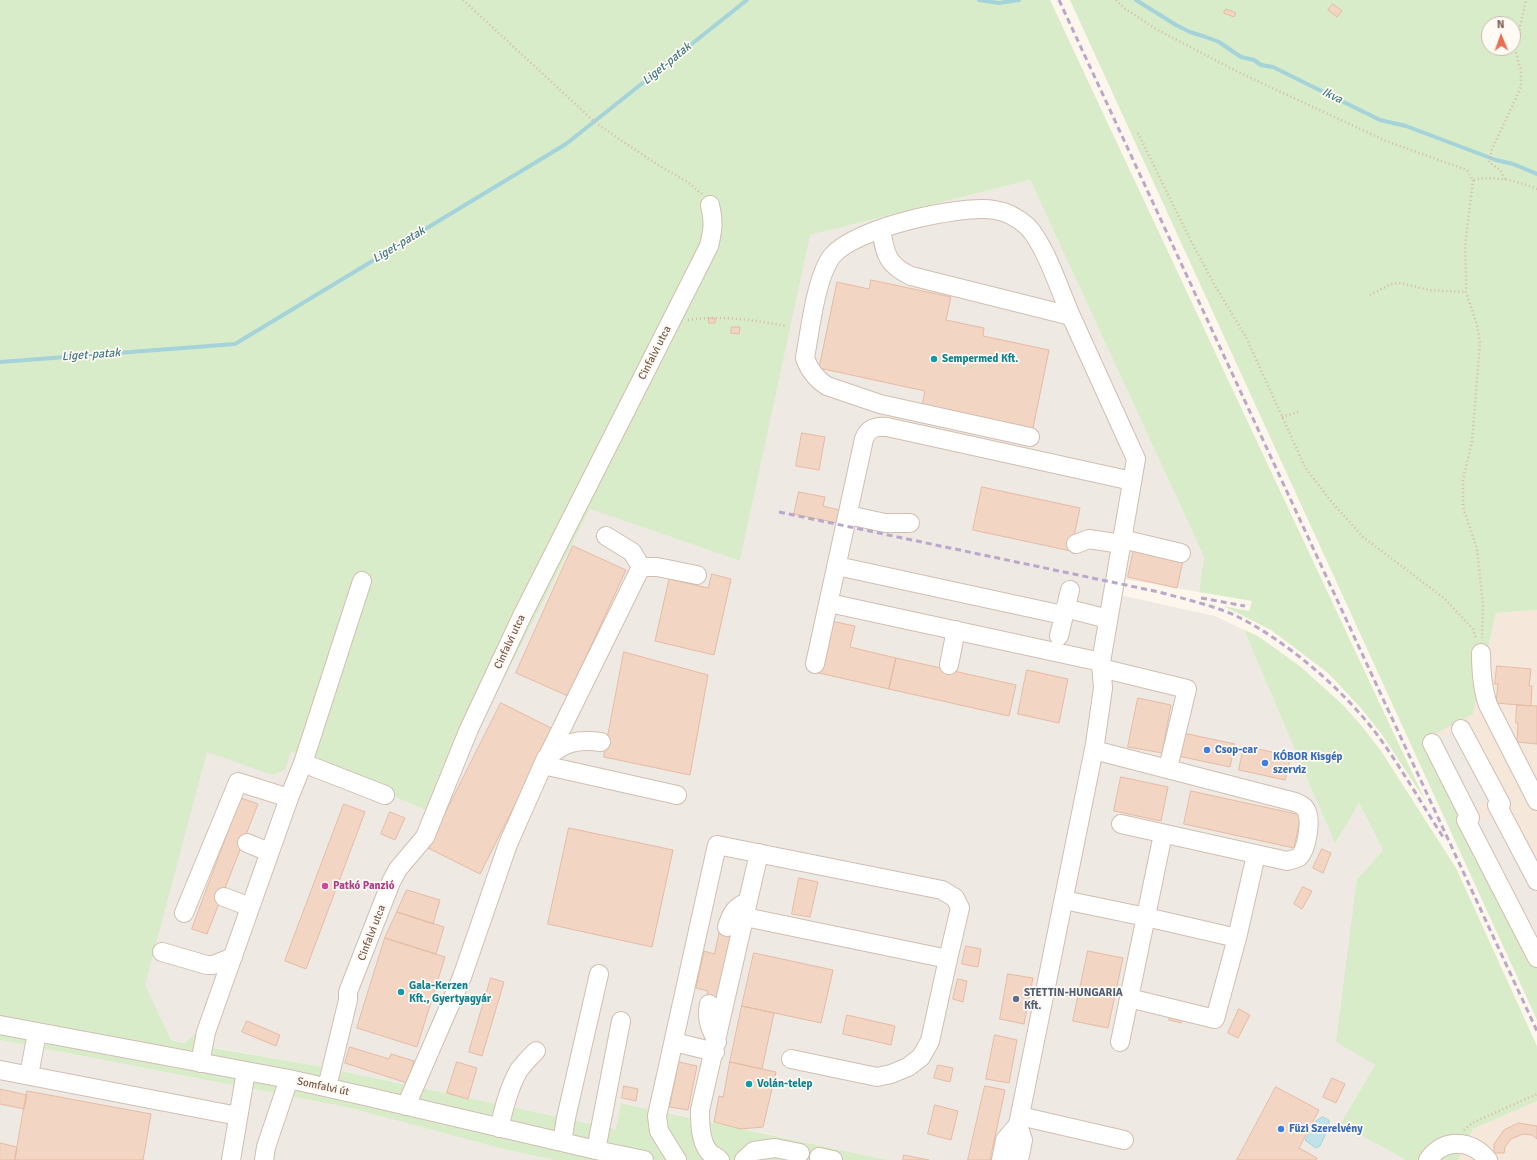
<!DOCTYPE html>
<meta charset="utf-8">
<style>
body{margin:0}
#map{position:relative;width:1537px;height:1160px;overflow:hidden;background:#fdf6ec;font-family:Signika,sans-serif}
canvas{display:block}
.north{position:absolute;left:1481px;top:16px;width:40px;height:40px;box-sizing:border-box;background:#fffaf3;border:1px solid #cabbb1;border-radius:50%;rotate:358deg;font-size:11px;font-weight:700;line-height:16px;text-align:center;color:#7a5c4d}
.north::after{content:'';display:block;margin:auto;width:14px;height:18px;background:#e76f51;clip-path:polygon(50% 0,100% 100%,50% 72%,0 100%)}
</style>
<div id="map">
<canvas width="1537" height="1160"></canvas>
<div class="north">N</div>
</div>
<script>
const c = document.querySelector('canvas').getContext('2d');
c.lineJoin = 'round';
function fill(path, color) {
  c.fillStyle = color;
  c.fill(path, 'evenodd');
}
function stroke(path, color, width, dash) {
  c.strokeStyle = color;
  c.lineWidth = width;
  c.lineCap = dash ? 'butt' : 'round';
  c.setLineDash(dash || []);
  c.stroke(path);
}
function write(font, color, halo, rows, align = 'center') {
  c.font = font + ' Signika,sans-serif';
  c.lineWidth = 3.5;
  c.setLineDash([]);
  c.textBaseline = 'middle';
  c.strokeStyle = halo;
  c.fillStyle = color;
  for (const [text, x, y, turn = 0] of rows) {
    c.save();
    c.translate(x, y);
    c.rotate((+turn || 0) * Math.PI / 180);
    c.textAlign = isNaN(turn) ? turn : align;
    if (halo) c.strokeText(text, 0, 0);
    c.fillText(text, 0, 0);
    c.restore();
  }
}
fill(new Path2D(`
 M1537,610V967L1466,830L1426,739L1473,714L1496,613Z
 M1537,1101V1160H1458L1473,1129Z`), '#f5e8da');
fill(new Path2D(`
 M1030,180L1204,557L1199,592L1124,579L1120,595L1215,616L1244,630L1335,844L1359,803L1383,850L1357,879L1375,1065L1340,1124L1406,1160H888L750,1130L744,1131L717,1123L622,1103L617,1129L318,1066L104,1028L178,743L290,752L439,816L474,738L590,509L740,561L809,235Z
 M1457,730L1492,799L1472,809L1437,740Z
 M1494,814L1537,897V947L1474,824Z
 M0,1040L346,1107L507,1150L554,1160H0Z`), '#efe9e4');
fill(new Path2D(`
 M0,0H1050L1425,800L1383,736L1373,723L1359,706L1328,673L1271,630L1223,606L1249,611L1252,601L1199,592L1204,557L1030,180L810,235L740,561L590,509L474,738L439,816L291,752L285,770L272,775L207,752L145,985L171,1040L185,1043L198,1031L212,1034L214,1048L318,1066L616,1129L621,1103L888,1160H554L507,1150L346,1107L0,1040Z
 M1070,0H1537V610L1496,613L1473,714L1426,739L1466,830L1537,967V1020ZM1489,24H1513V48H1489Z
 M1244,630L1258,636L1301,667L1342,704L1360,724L1381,751L1456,868L1537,1046V1101L1473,1129L1458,1160H1406L1340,1124L1375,1065L1336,1042L1357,879L1383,850L1359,803L1335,844Z`), '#d8ecc9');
const water = new Path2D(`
 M1323,1117L1329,1120V1126L1320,1146L1316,1148L1305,1140L1316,1121Z`);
fill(water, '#bfe3e8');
stroke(water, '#a5d3da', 1);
stroke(new Path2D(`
 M979,0L999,3L1019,0
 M1136,0L1176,25L1190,32L1206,37L1219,42L1241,57L1254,60L1261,65L1273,67L1380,120L1406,126L1496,160L1513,164L1537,174
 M0,362L235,344L566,144L747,0`), '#a5d3da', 4);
const building = new Path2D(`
 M1333,4L1342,11L1337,17L1328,10Z
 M1226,9L1236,13L1234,17L1224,13Z
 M871,280L951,297L946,320L984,328L983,336L1049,350L1032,433L921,410L925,391L819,368L837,282L869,289Z
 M709,318H715V323H709Z
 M732,327H740L739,334L731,333Z
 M802,433L825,437L819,470L796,466Z
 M982,487L1080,508L1071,551L973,530Z
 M799,492L825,497L823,506L839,510L837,523L794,514Z
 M573,546L626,570L568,696L516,673Z
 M1134,549L1183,560L1177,588L1128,577Z
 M712,574L731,579L714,655L655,641L669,579L708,588Z
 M831,621L855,626L850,647L896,658L889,689L819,673Z
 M624,652L708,675L690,775L604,757Z
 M896,658L1016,685L1009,716L889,689Z
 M1497,666L1531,669L1529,686H1532L1531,706L1496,703L1498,684H1495Z
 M1027,670L1068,679L1059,723L1018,714Z
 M1138,698L1171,705L1162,753L1128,747Z
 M501,703L553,729L480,874L428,848Z
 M1517,705L1537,706V744L1517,742L1518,723H1516Z
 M1183,733L1235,744L1230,767L1178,756Z
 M1244,746L1291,756L1285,780L1239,770Z
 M1121,777L1168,787L1161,821L1114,811Z
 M1191,791L1301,815L1294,848L1184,824Z
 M241,798L258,804L207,934L192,929Z
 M344,804L365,812L306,969L285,961Z
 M390,812L405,818L395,840L381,834Z
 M569,828L673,850L652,947L548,924Z
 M1322,849L1331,853L1323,873L1313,868Z
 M799,878L818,882L810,917L792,914Z
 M1303,887L1312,891L1302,909L1294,904Z
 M407,890L440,900L433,924L397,912Z
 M397,912L444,927L436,954L385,938Z
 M720,930L734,933L717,1004L705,1001L708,991L696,988L704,951L714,954Z
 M385,938L445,957L417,1047L357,1028Z
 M966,946L981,949L978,967L962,964Z
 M1088,951L1123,958L1108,1028L1073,1021Z
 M754,953L833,970L821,1023L742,1006Z
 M1008,974L1033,978L1024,1024L1000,1019Z
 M491,978L504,982L482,1056L469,1052Z
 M958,979L967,981L963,1002L953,999Z
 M742,1006L774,1013L762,1069L730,1062Z
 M1239,1009L1250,1015L1238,1038L1228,1033Z
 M1171,1013L1183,1016L1181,1023L1169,1020Z
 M847,1015L895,1026L891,1045L843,1034Z
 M247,1021L280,1035L276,1046L242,1032Z
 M995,1035L1017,1040L1009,1083L986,1079Z
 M350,1047L389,1059L391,1054L414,1061L407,1083L345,1063Z
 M457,1062L477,1068L468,1099L447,1093Z
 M679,1062L697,1066L688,1110L670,1107Z
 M730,1062L776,1072L763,1127L741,1129L714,1122L719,1096L723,1097Z
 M938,1065L953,1068L950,1082L934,1078Z
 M1332,1078L1345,1084L1336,1103L1323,1097Z
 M624,1086L638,1089L636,1101L622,1098Z
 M985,1086L1005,1090L990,1160H968Z
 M1276,1087L1319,1110L1299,1148L1317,1158L1316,1160H1237Z
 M0,1089L27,1095L24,1109L0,1104Z
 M27,1091L151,1114L143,1160H15Z
 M935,1105L958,1111L951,1140L928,1134Z
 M1519,1123L1537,1126V1139L1532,1135L1523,1134L1511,1139L1505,1147L1504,1153H1494V1144L1504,1130Z
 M0,1143L17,1147L15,1160H0Z
 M904,1155L929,1160H903Z`);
fill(building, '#f3d5c3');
stroke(building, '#e6bba3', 1);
const minor = new Path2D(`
 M881,229C885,254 887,265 911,276L1071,316L1136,459L1101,662L1103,688L1095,744L1018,1125L1005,1140L1001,1160
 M1030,437L880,404L827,386C816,379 809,370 805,358C810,330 816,277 832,256C855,228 960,204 995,210C1007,212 1018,218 1027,226C1045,244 1060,291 1071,316
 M848,515L885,523H910
 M1122,539L1181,553
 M1076,544L1089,539L1121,544
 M837,566L1063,615
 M641,567H657L697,575
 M829,603L1101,662
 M1065,608L1108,619
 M1059,636L1070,590
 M1481,653C1481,671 1482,688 1488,705L1537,801
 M815,664L864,439C868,428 876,426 887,427L1132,481
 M949,665L956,630
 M1101,668L1187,689L1168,768
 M1461,729L1501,804L1497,805L1537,881
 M1432,743L1470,818L1466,820L1537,958
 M1094,750L1295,802C1300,804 1305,806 1307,812C1311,821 1307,850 1299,857C1296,859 1291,860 1287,861L1121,824
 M548,756L641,567L632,552L606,536
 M303,763L362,581
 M543,765L677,795
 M247,843L269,852
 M224,897L250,907
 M1064,900L1146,917L1237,938
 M184,913L238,782L289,798
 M745,917L948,959L930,1041L921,1057L908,1067L891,1074L877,1077L791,1059
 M727,927C731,914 735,906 748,902
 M162,952L207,965H213L233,957
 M1129,998L1215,1019L1237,938L1256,855
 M709,1004C706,1019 710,1028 717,1042
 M0,1025L289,1079L369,1097L596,1150L644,1160
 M674,1042L715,1052
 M1120,1042L1163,834
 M200,1063L206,1032L289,798L303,763L385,795
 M0,1070L238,1116
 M29,1075L37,1033
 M327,1087L348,1000V992L391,882L398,869L425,837L469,729L522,616L709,246C713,230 714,221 710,205
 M406,1106L462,977L508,844L546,758C565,742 577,739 601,742
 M1020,1116L1124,1140
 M1018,1125L1023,1140L1019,1160
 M499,1128C504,1108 509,1087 519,1070C524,1063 530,1057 536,1051
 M562,1142L566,1118L599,974
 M596,1150L621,1021
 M819,1157L833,1160
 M231,1160L246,1071
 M264,1160L266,1147L289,1079
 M677,1160L659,1131L657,1116L717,845L942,890L955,898L960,908L948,959
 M720,1160C717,1157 712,1155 709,1152C700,1141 700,1123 700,1110L759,853
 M744,1160L754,1151L775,1148L800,1153
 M1428,1160C1444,1138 1471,1139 1488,1160`);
stroke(minor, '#d1beb0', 20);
stroke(new Path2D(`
 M463,0L597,124L658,165L689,183L702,194
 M1116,0L1124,8L1156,29L1238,72L1386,141L1467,170L1473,180C1494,175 1518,181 1537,189
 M1138,133L1190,239L1214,284L1246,337L1305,467L1330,500L1363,537L1444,598L1473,629L1476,639
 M1505,179L1500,170L1489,162L1492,149L1521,87V70L1515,49L1526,0
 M1473,180L1465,246L1466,279V292L1477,325L1480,343L1472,442L1463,479V507L1477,549L1483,606L1482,638
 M1370,295L1391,284L1401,283L1429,290L1466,292
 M688,320C720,315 754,320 786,326
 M1282,417L1298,412
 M1464,1130L1472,1123L1537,1094`), '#d9b8a5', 2.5, [1, 3]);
stroke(minor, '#fff', 18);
stroke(new Path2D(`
 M1059,0L1537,1031
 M779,512L1159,592C1184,599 1208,604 1232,614C1284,638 1347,692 1381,740C1403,771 1422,804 1443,837
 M1201,598L1245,606`), '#b9a8c9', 3, [6, 4]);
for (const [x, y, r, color] of [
 [934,359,4,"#0f9aa8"],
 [1207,750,4,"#3f7fe0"],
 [1265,763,4,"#3f7fe0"],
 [325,886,4,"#d1479c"],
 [401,992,4,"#0f9aa8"],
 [1016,999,4,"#5c6f8a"],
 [749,1084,4,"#0f9aa8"],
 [1281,1129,4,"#3f7fe0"]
]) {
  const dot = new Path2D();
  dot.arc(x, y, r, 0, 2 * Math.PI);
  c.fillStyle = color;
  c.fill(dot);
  stroke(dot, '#fffaf3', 1.5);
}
write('11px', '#7a5c4d', '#fffaf3', [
 ["Cinfalvi utca",655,353,-63],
 ["Cinfalvi utca",510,642,-65],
 ["Cinfalvi utca",372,933,-69],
 ["Somfalvi út",323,1087,12]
]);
write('bold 11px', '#0d838f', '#fffaf3', [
 ["Sempermed Kft.",942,359],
 ["Gala-Kerzen",409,986],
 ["Kft., Gyertyagyár",409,999],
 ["Volán-telep",757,1084]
], 'left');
write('bold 11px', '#366cbe', '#fffaf3', [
 ["Csop-car",1215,750],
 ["KÓBOR Kisgép",1273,757],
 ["szerviz",1273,770],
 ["Füzi Szerelvény",1289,1129]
], 'left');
write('bold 11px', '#b23c85', '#fffaf3', [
 ["Patkó Panzió",333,886]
], 'left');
write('bold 11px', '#4e5e75', '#fffaf3', [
 ["STETTIN-HUNGARIA",1024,993],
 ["Kft.",1024,1006]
], 'left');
write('italic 12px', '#437c86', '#fffaf3', [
 ["Liget-patak",667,64,-39],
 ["Ikva",1332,96,26],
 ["Liget-patak",399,245,-31],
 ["Liget-patak",91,355,-4]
]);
</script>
